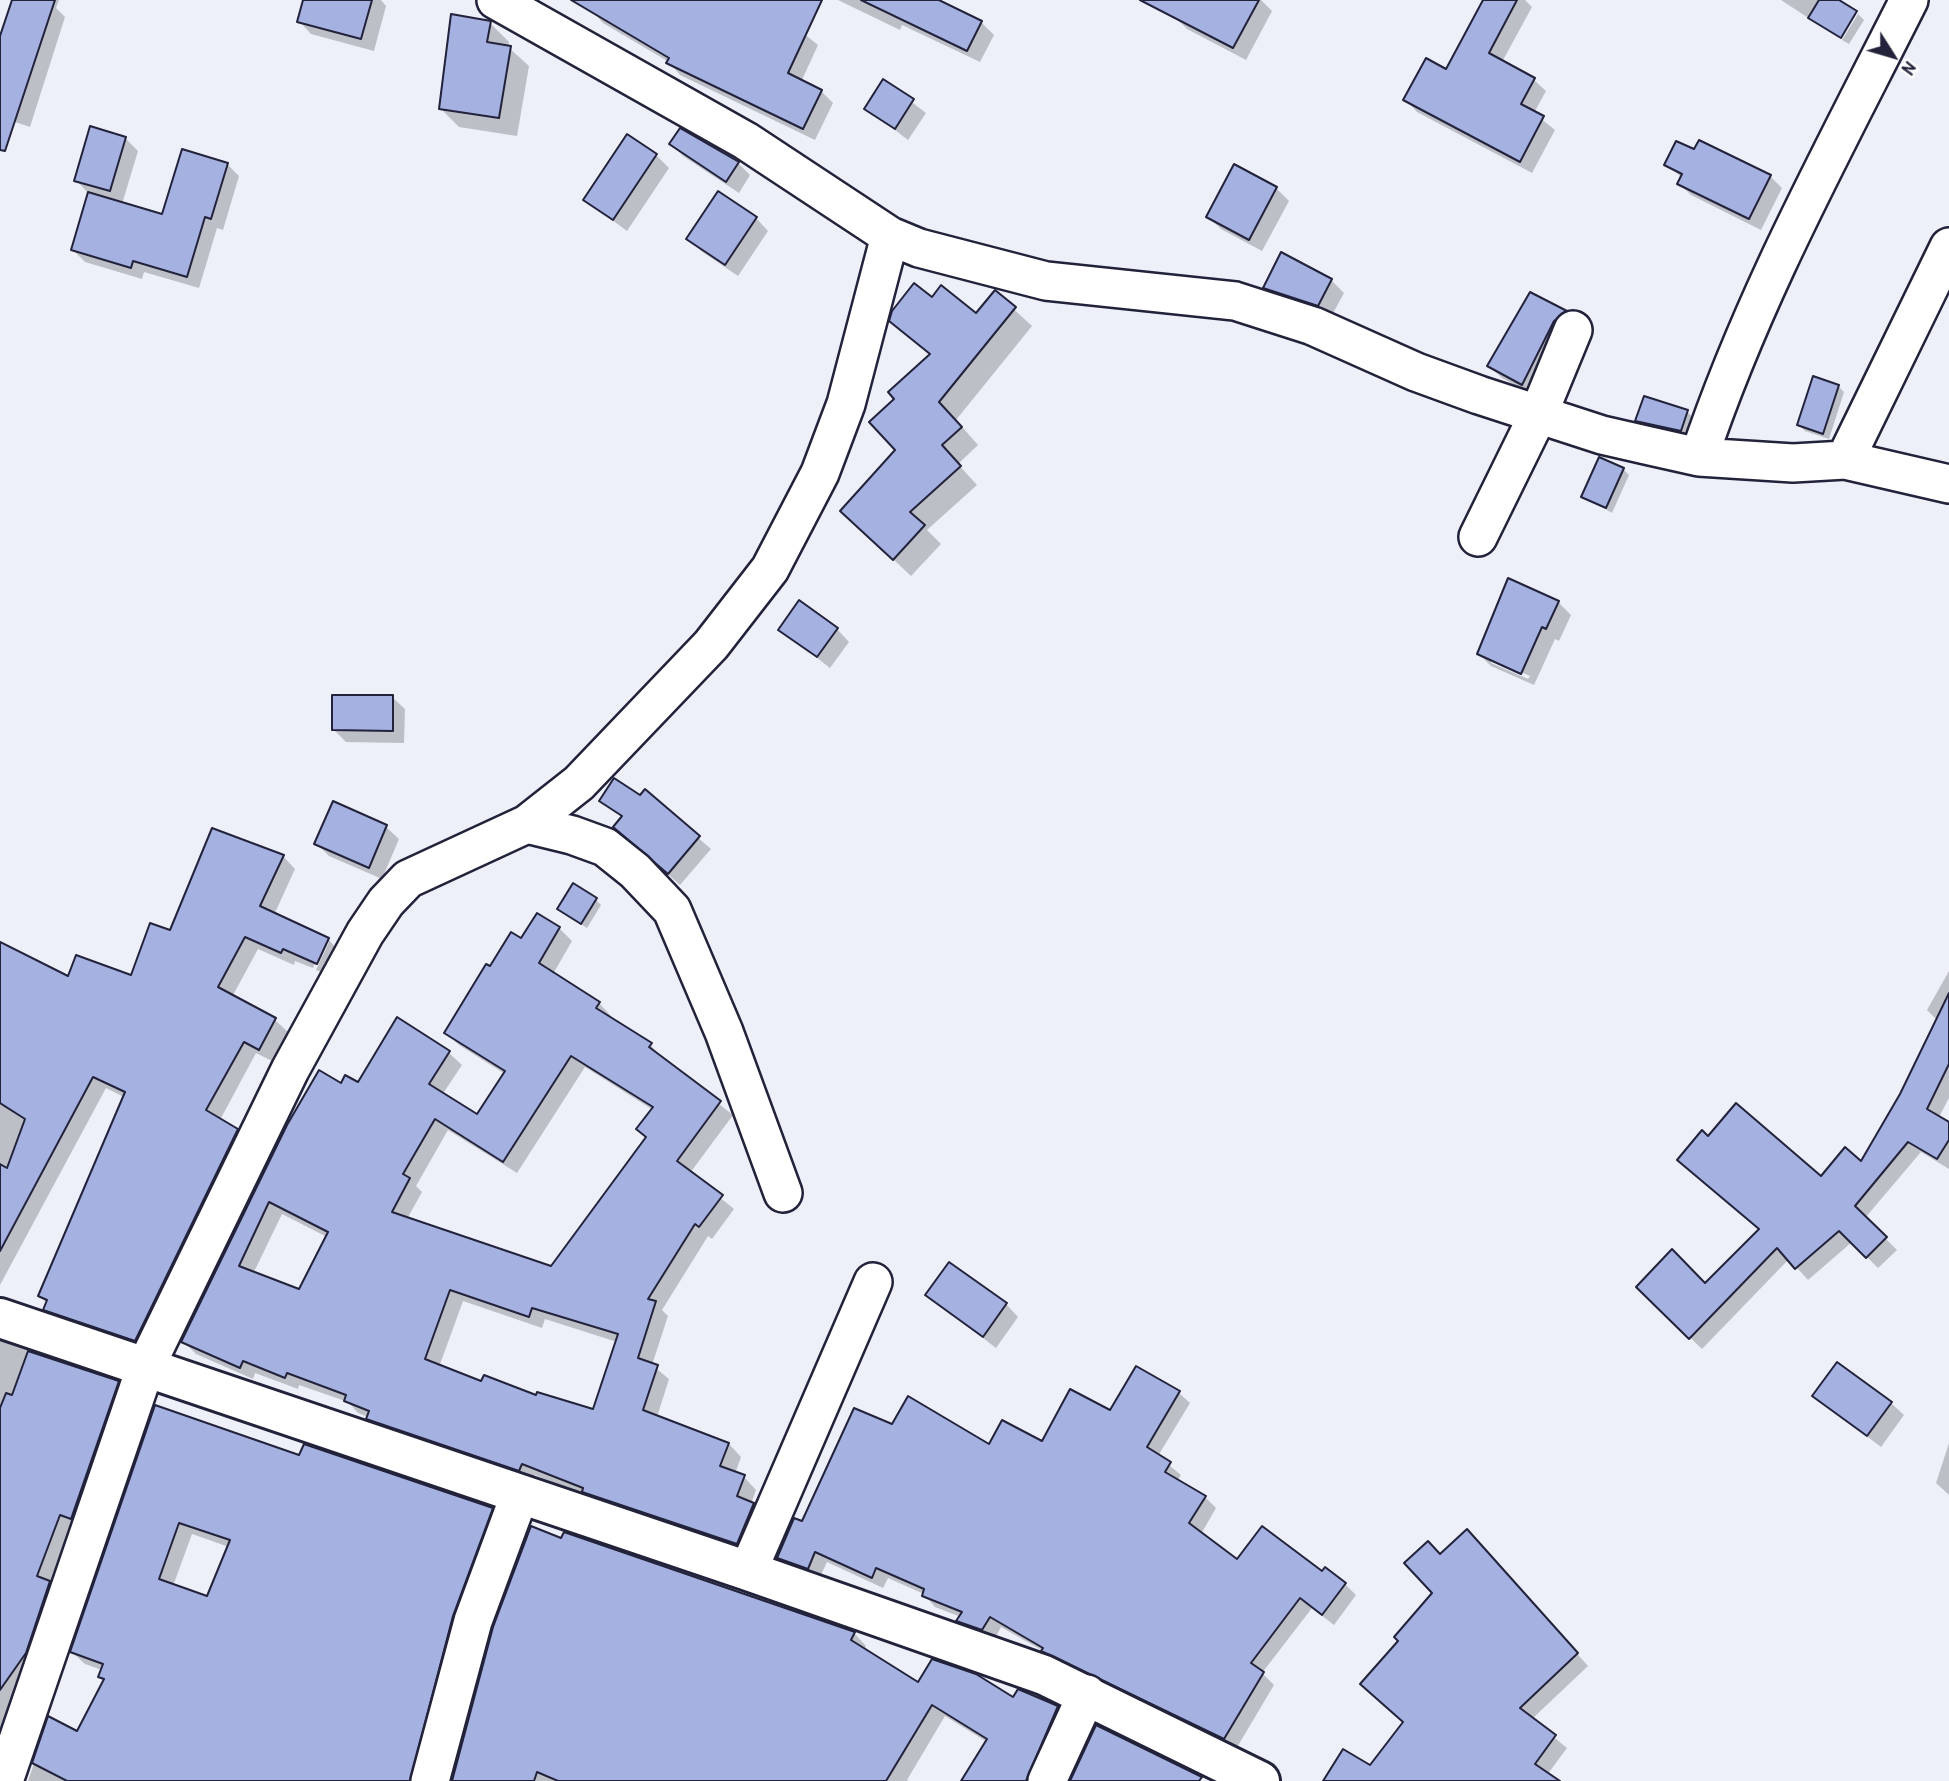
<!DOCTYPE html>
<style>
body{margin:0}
#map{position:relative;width:1949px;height:1781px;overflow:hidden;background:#edeff9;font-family:"Patrick Hand",sans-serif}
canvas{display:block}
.north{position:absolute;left:1858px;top:21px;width:70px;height:70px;-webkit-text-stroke:5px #fff;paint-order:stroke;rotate:127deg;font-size:19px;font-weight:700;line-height:28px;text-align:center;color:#22223b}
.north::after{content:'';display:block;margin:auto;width:24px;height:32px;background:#22223b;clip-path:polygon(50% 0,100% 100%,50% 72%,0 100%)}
</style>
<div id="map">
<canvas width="1949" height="1781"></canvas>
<div class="north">N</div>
</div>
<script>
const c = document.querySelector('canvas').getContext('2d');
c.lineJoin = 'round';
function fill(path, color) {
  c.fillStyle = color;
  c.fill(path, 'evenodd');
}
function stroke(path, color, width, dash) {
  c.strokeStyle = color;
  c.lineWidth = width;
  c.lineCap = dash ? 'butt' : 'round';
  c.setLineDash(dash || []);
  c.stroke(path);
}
fill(new Path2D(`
 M13,0H59L56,8L65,17L30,127L0,117V42Z
 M305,0H381L386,6L374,51L311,34L299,21Z
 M598,0H762L818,45L801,82L821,91L833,103L815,140L680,75L669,62L603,23L592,11Z
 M838,0H934L981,22L994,35L980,62L902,25L900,30Z
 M1183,0H1261L1272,11L1246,60L1187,29L1174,16Z
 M1485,0H1525L1532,7L1502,62L1534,80L1546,91L1534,113L1555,130L1532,173L1417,112L1406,100L1447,72Z
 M1781,0H1836L1855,12L1839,38Z
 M1858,14L1864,20L1849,44L1842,40Z
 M490,23L509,42L508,47L529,66L517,136L459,127L440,108Z
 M884,81L926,113L908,140L866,108Z
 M125,138L138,151L122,204L164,216L227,164L239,176L223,230L217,228L199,288L144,272L142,279L85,262L73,250L88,193L76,180Z
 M671,144L738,163L750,175L739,193L683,156Z
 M656,155L669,168L627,231L585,200Z
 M1666,164L1770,176L1782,188L1761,230L1691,195L1679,183L1682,178Z
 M1276,188L1289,201L1262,251L1221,229L1208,217Z
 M756,218L768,231L738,276L701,251L688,239Z
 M1331,280L1344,293L1331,317L1277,300L1265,287Z
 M995,292L1032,326L956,420L978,445L958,464L977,485L927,530L941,544L911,576L860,528L898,450L896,399L931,356L891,321L932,300L976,316Z
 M1565,312L1578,324L1535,396L1502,378L1489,366L1508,329L1512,331Z
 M1838,386L1844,392L1829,439L1805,431L1799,425Z
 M1687,412L1700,424L1693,443L1650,433L1637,421Z
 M1623,469L1629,475L1612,513L1583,496Z
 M1558,602L1571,615L1559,641L1555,639L1534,685L1491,666L1479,654ZM1491,659L1530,676L1528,679L1491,663Z
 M780,629H837L849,642L830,668Z
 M392,697L405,709L404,743L346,742L333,729Z
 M645,792L711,849L680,885L615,827L623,818L601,800L640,798Z
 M333,804L386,827L399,839L382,879L329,856L317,844Z
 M283,856L295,869L274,915L328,939L340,952L329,975L316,970L329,942H325L313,968L295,961L294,965L258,949L232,997L275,1020L288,1032L272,1061L256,1053L220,1120L249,1143L148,1352L58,1322L45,1309L47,1303L40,1296L124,1097L106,1088L0,1285V944L69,978L132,977L170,932Z
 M596,900L601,905L587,928L559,909Z
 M537,915L559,928L572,941L553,974L599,1003L611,1016L610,1019L651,1045L662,1059L733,1115L690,1173L734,1209L712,1239L708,1236L662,1310L668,1316L652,1365L669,1379L657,1417L729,1444L741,1457L735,1474L744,1477L756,1490L751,1504L766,1517L749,1556L596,1504L589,1497L535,1475L532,1482L381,1431L368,1417L358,1413L348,1402L299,1385L298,1389L255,1373L253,1379L196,1354L183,1341L288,1126L342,1085H359L398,1020L449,1053L462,1065L442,1095L477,1117L505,1074L459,1045L446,1033L491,969L522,941ZM585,1067L653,1110L647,1138L551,1268L407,1219L422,1192L416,1186L448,1130L517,1173ZM282,1214L327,1237L300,1292L253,1274ZM463,1301L542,1328L545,1319L617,1342L594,1411L482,1384L439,1367Z
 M1949,971V1098L1939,1117L1949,1124V1169L1921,1152L1865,1218L1897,1250L1878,1268L1852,1242L1808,1280L1789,1259L1702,1349L1638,1287L1705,1285L1760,1230L1679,1160L1708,1138L1821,1178L1861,1163L1902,1095L1938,1021L1927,1010Z
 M927,1295L1006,1304L1018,1317L996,1348Z
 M0,1341L118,1383L130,1395L51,1583L62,1595L0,1781Z
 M1178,1392L1190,1403L1158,1456L1181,1475L1177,1481L1205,1497L1216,1508L1201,1534L1237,1561L1322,1573L1345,1584L1356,1595L1334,1625L1312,1608L1262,1673L1274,1685L1236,1749L1054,1662L1045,1652L1001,1627L994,1640L969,1632L958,1621L961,1617L935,1607L924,1594L888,1578L883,1588L827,1562L819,1579L790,1569L779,1557L803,1524L893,1426L990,1446L1043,1443L1111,1413Z
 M1814,1396L1891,1403L1904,1415L1881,1447Z
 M156,1407L300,1457L492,1509L504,1522L424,1781H28L49,1719L77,1733L105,1681L100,1676L102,1670L85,1664L72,1652ZM192,1534L229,1547L208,1598L173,1586Z
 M1949,1443V1495L1936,1483Z
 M562,1541L854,1633L866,1646L864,1650L918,1684L1057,1708L1070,1720L1042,1781H972L987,1742L945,1716L907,1780L909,1781H454Z
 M1478,1543L1588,1666L1532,1719L1567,1748L1547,1775L1557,1781H1326L1370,1767L1405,1723L1401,1641L1435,1593L1441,1556Z`), '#0003');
const building = new Path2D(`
 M12,0H55L5,151L0,150V36Z
 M303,0H372L361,39L297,22Z
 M571,0H822L788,73L822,90L803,129L666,63L669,58Z
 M861,0H939L982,21L967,51Z
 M1140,0H1259L1233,48Z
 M1483,0H1517L1489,53L1535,78L1521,104L1544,116L1520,162L1403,100L1426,58L1446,69Z
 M1819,0H1839L1857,11L1841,38L1808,18Z
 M451,14L491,21L487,42L511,46L499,118L439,109Z
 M883,79L914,99L895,129L864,109Z
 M90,126L126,137L110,191L74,181Z
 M680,128L739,162L726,182L669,144Z
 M627,134L657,154L613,220L583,200Z
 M1699,140L1771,175L1749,219L1677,184L1682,174L1664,165L1676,141L1694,149Z
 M182,149L228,163L211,219L205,217L187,277L133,261L131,268L71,250L88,192L162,214Z
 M1234,164L1277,187L1249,240L1206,217Z
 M718,191L757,217L725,265L686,239Z
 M1281,252L1332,279L1318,306L1263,288Z
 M914,283L932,297L941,285L976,313L995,290L1016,307L939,402L962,427L942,445L961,466L910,512L925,525L893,560L840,511L895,450L869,422L894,399L888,392L930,354L889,321L892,311Z
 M1530,292L1567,311L1554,321L1522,385L1487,366Z
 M1813,376L1839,385L1823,434L1797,425Z
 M1644,396L1688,410L1681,431L1635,421Z
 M1599,457L1624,468L1606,508L1581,497Z
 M1508,578L1559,601L1546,629L1542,627L1521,674L1477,654Z
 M799,600L838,628L817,657L778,630Z
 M332,695H393V731L332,730Z
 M614,778L640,795L645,789L700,836L668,874L613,827L622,816L599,801Z
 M333,801L387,825L369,868L314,844Z
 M212,828L284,855L260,906L329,938L317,964L283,949L281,953L245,937L218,987L276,1018L259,1050L244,1042L206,1110L238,1129L135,1341L43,1310L47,1300L38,1296L125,1092L93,1077L0,1251V1164L7,1168L25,1119L0,1103V942L68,976L76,955L131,975L150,923L170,930Z
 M573,883L597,898L581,924L557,909Z
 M537,913L560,927L539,963L600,1002L596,1008L652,1043L649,1047L721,1101L677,1161L723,1195L699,1227L695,1224L648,1299L656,1301L638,1358L658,1365L643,1410L729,1443L720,1466L745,1475L737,1496L754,1503L737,1544L582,1492L583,1488L522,1464L519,1471L366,1419L369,1411L344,1401L346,1395L287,1373L285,1378L243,1361L240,1368L181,1342L287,1125L319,1070L341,1083L345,1075L358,1082L397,1017L450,1051L429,1084L477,1114L505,1071L444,1033L486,964L490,966L511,932L521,938ZM571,1056L653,1107L636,1129L646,1137L551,1266L392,1212L410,1178L403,1174L435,1119L503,1162ZM269,1202L328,1232L299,1289L239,1266ZM450,1290L529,1317L532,1308L618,1334L593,1409L537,1392L536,1395L484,1375L481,1381L425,1359Z
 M1949,993V1064L1927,1109L1949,1122V1140L1937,1159L1908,1142L1855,1206L1887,1237L1866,1258L1839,1231L1795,1269L1777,1248L1689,1339L1636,1287L1672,1249L1705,1283L1759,1229L1677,1160L1702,1130L1708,1136L1736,1103L1821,1176L1845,1147L1861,1161L1900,1094Z
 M949,1262L1007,1303L983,1337L925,1295Z
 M28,1351L119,1381L71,1519L60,1515L37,1576L50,1581L26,1653L0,1690V1408L6,1393L12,1395Z
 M1837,1362L1892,1402L1867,1436L1812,1396Z
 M1136,1366L1180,1391L1147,1447L1171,1462L1165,1472L1206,1496L1189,1523L1237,1559L1262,1526L1322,1571L1325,1567L1346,1583L1322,1615L1300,1598L1251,1663L1264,1672L1224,1739L1041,1651L1043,1648L990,1617L982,1630L956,1621L962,1612L922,1596L924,1589L876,1568L872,1578L815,1552L808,1569L777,1558L794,1518L802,1521L854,1408L892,1424L908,1396L989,1444L1002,1420L1042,1441L1070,1389L1110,1410Z
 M155,1405L299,1455L304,1444L493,1508L453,1616L410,1781H67L32,1763L48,1716L77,1731L104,1679L98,1677L103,1664L70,1652ZM179,1523L230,1540L207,1596L159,1579Z
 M531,1526L561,1538L564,1532L855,1632L851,1640L918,1682L932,1659L976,1674L1013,1697L1018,1689L1058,1706L1026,1781H961L987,1739L932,1705L886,1781H558L537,1772L534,1781H452L493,1627Z
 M1467,1529L1578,1653L1520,1708L1556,1735L1535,1764L1560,1781H1323L1343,1749L1370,1765L1403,1722L1360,1684L1398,1641L1394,1637L1432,1593L1404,1563L1428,1541L1440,1554Z
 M1096,1725L1202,1777L1199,1781H1070Z`);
fill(building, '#a4b1e1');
stroke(building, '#22223b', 2);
const street = new Path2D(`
 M496,0L746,141L890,236L919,248L1046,281L1235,301L1313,326L1416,372L1479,395L1602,435L1650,446L1699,457L1793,463L1845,460L1949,484
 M1699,457C1753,296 1833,151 1909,0
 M1845,460L1949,247
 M1478,537L1538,415L1573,330
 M527,824L572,835L605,847L635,871L672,910L724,1032L783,1193
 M748,1571L873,1282
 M4,1781L146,1366L290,1070L365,933L386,902L408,879L527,824L579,783L711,645L770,569L820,473L846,404L890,236
 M430,1781L473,1621L520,1494
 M1047,1781L1087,1694`);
const secondary = new Path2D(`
 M0,1318L748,1571L1044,1675L1260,1781`);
stroke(street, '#22223b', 42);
stroke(secondary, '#22223b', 44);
stroke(street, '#fff', 37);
stroke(secondary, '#fff', 38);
</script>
